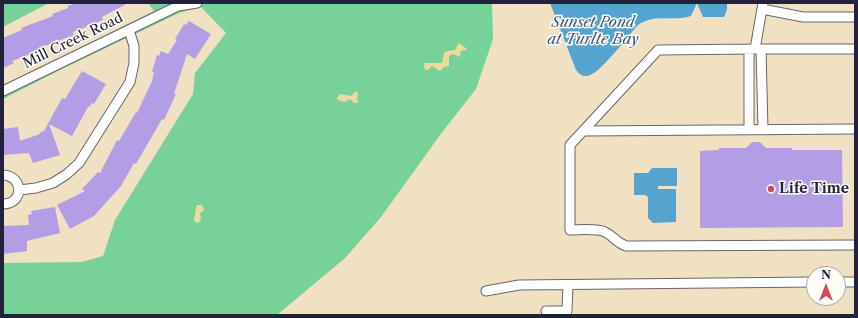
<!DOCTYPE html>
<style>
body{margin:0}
#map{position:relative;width:858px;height:318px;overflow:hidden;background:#efe1c2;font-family:"Libre Caslon Text",serif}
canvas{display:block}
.frame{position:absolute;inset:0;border:4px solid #22223b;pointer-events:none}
.north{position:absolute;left:806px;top:266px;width:40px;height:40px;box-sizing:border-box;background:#fdfcf7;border:1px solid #a5a5ac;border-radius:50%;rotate:0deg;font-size:11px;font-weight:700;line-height:16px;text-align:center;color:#22223b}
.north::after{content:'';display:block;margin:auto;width:14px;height:18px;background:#d1495b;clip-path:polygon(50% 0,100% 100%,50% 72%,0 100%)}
</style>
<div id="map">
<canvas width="858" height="318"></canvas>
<div class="frame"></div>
<div class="north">N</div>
</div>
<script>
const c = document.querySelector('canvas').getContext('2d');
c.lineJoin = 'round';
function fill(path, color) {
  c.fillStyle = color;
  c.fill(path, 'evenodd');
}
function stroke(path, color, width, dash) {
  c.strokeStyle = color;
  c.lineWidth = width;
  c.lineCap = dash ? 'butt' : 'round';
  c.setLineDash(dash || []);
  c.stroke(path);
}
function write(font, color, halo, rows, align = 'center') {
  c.font = font + ' "Libre Caslon Text",serif';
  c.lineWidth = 3;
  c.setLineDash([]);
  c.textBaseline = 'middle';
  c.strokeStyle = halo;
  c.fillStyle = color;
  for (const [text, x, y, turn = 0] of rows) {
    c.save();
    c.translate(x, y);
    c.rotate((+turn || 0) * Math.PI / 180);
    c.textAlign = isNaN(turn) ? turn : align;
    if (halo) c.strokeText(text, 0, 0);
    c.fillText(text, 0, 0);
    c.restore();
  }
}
fill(new Path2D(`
 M3,3H49L3,27Z
 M148,3H492L493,39L476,89L443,131L381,217L345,258L277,315H3V263L82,262L103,256L115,220L193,94L195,73L226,33L201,7L179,13L64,68L3,99V86L154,11Z`), '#77d299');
fill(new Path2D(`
 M459,43L467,49L466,50L461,51L460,57L453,54L449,56V66L444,67L440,71L432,66L428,70H425L424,66L425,63H442L444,53L447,51L455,50Z
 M356,91L358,93L357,98L358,102L356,103H354L350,99L345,102L338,100L337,98L340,94L351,96Z
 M197,205H202L204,209L203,211L200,213L201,220L198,223L194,221C194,220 196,207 197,205Z`), '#eeda9e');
fill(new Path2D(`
 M550,3H727V10L724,17H703L697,3L691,16C673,22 654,13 638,25C627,37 605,67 592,74C586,78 580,76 576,70Z
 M652,168H677V186H658V189H676V222L653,223L648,218V197L645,195H634V173H648Z`), '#55a4cf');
fill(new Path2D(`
 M76,3H128L102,17L103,20L73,32L74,35L42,47L43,49L12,61L14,63L3,68V38L22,30L21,28L53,16L52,14L68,8V6Z
 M189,21L211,34L195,59L187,54L174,94H176L164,120L162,119L136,164L134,163L121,186L94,216L70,229L57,205L85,191L82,189L98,172L100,173L117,140L119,141L136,112L137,113L153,79H152L154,72H152L157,55L159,56L161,51L168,54L177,40L175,39L184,24L186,25Z
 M82,71L106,84L94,104L92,103L89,107H88L72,136L49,124L60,155L33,163L29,153L3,155V129L18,127L20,141L40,134L39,133L44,131L62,98L65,99Z
 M752,142H760L766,148H792V150H842L843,227L700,228V151L719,150V148H746Z
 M55,207L60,233L27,241V251L3,254V226L29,225L28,215L32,214L31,211Z`), '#b39ee6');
const minor = new Path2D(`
 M763,3L755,49L658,50L570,145V230C579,230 597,228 605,232C614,236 615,242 626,246L855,245
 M178,6L197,3
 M762,9L803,17H855
 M755,49H855
 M761,49L763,130
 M3,91L178,6L181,3
 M749,130V49
 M584,131L855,129
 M3,175C24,176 24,204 3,204
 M19,190L36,188L53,183L67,174L79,163L130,82L134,63V46L129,30
 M838,282H855
 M486,291L519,285L814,282
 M546,311H567L568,285`);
stroke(minor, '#6a656a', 11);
stroke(minor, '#fff', 9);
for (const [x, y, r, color] of [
 [771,189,4,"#d1495b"]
]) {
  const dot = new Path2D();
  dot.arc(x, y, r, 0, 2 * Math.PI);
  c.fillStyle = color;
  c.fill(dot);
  stroke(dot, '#fdfcf7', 1.5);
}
write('14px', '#22223b', '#fdfcf7', [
 ["Mill Creek Road",73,41,-26]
]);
write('bold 14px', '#22223b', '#fdfcf7', [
 ["Life Time",779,189]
], 'left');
write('italic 15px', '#395c7e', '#fdfcf7', [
 ["Sunset Pond",593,23],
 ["at Turlte Bay",593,40]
]);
</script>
